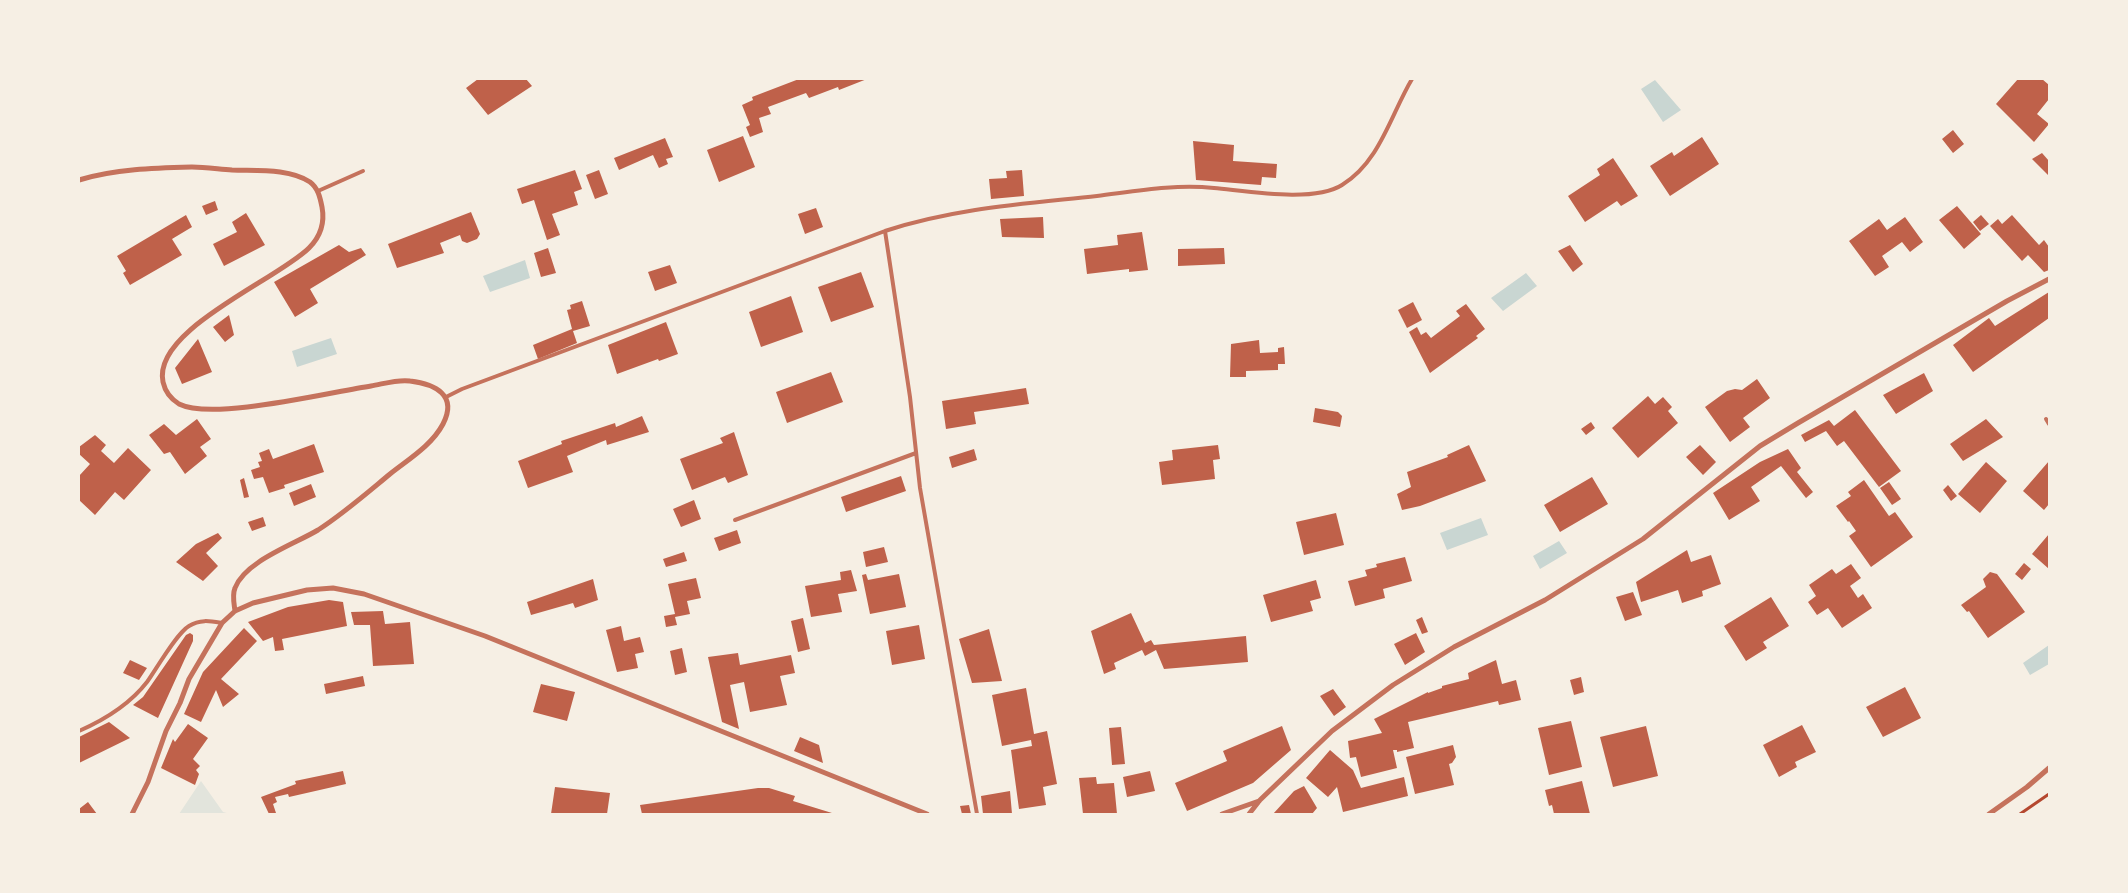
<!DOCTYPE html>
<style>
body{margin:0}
#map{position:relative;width:2128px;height:893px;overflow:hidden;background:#f6efe4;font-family:Lato,sans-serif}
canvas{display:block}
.frame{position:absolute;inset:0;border:80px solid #f6efe4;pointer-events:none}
</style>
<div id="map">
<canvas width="2128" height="893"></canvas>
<div class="frame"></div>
</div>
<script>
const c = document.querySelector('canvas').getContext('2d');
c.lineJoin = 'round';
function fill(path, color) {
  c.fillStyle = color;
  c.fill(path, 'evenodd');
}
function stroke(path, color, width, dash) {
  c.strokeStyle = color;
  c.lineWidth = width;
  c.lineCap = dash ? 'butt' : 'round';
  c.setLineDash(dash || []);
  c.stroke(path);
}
fill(new Path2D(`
 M201,781L223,812L230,814H179Z`), '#e2e4dc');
fill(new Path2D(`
 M1655,80L1681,110L1663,122L1641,89Z
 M525,260L530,278L490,292L483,276Z
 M1526,273L1537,286L1503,311L1491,298Z
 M331,338L337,354L297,367L292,351Z
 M1481,518L1488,535L1447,550L1440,533Z
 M1559,541L1567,553L1540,569L1533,556Z
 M2049,645V664L2030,675L2023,663Z`), '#c9d6d2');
fill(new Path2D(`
 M478,79H526L532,86L488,115L466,88Z
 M799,79H867L839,90L838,87L809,98L806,93L768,107L771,114L759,118L763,132L750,137L746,127L750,125L742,105L753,100L752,97Z
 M2018,79H2042L2049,85V99L2037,114L2049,124L2034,142L1996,104Z
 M1953,130L1964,144L1953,153L1942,139Z
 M743,136L755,167L719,182L707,150Z
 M1702,137L1719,164L1670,196L1650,166L1672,152L1674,156Z
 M665,138L673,157L666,159L668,164L659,168L653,155L619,170L614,158Z
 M1193,141L1234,145L1233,161L1277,164L1276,178L1262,177L1261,185L1196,180Z
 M2042,153L2049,161V176L2032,159Z
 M1613,158L1638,196L1621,206L1617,201L1585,222L1568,196L1600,175L1597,169Z
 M575,170L582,189L574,192L578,205L552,214L560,235L547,240L534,200L522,204L517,189Z
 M599,170L608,194L595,199L586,175Z
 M1022,170L1024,196L991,199L989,179L1007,178L1006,171Z
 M215,201L218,210L206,215L202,206Z
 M1957,206L1981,234L1964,249L1939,220Z
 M816,208L823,227L805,234L798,214Z
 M471,212L480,234L477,239L467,243L462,241L460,235L440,243L444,253L397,268L388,244Z
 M246,213L265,245L224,266L213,244L237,232L232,222Z
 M186,215L192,227L172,239L182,255L130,285L123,273L126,271L117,256Z
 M1981,215L1989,224L1980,231L1973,222Z
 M2012,215L2039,245L2044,240L2049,247V270L2044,272L2028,255L2022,261L1990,226L1998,219L2002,224Z
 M1043,217L1044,238L1002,237L1000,219Z
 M1905,217L1923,242L1910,252L1902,242L1882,256L1889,267L1875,276L1849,241L1879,219L1887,230Z
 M1142,232L1148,270L1129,272V269L1087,274L1084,249L1118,245L1117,235Z
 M339,245L349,252L361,248L366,255L310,289L318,303L295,317L274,282Z
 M1570,245L1583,264L1573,272L1558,251Z
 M548,248L556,273L541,277L534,253Z
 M1224,248L1225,264L1178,266V249Z
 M670,265L677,283L655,291L648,272Z
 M861,272L874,307L831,322L818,287Z
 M2049,292V318L1973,372L1953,345L1989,318L1995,326Z
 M791,296L803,332L761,347L749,312Z
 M582,301L590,326L573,331L577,343L538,359L533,345L572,329L567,310L571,309L570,305Z
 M1413,302L1422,320L1407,328L1398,310Z
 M1466,304L1485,329L1476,336L1478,338L1430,373L1409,332L1417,327L1421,335L1426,332L1431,338L1460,316L1456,311Z
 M229,315L234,335L225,342L213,327Z
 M666,322L678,354L659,361L658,359L617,374L608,345Z
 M198,339L212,372L182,384L175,368Z
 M1259,340L1260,353L1278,352V348L1284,347L1285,364H1278V370L1246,371V377H1230L1231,344Z
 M831,372L843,402L787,423L776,392Z
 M1924,373L1933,391L1896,414L1883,395Z
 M1757,379L1770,398L1743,418L1750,427L1730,442L1705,407L1727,391L1735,389L1742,390Z
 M1026,388L1029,404L974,412L976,424L946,429L942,401Z
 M1648,396L1655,404L1663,397L1672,407L1668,411L1678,423L1638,458L1612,428Z
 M1315,408L1338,412L1342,416L1340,427L1313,422Z
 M1855,410L1901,471L1879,487L1844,441L1837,446L1826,431L1805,442L1801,435L1829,420L1834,426Z
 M642,416L649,432L607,445L606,440L567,456L573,472L528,488L518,461L562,444L561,441L615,423L616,427Z
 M197,419L211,439L200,447L207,456L185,474L170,452L164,454L149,435L164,424L176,435Z
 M1986,419L2003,437L1963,461L1950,444Z
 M1591,422L1595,428L1586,435L1581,429Z
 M734,432L748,475L728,483L725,477L692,490L680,459L723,443L720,438Z
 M95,435L106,445L101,451L114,463L128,448L151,470L124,500L115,492L95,515L79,500V476L90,464L79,454V447Z
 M314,444L324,472L284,485L285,488L269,493L263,477L254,479L251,470L260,467L258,462L262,461L259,453L269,449L273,459Z
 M1218,445L1220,459L1213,460L1215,479L1162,485L1159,462L1173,460L1172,450Z
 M1469,445L1486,481L1420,506L1402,510L1397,494L1411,487L1407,472L1448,457L1447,455Z
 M1700,445L1716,462L1703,475L1686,457Z
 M974,449L977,460L952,468L949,457Z
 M1788,449L1801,468L1797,472L1813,492L1806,498L1781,466L1751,487L1760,501L1729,520L1713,493L1760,462Z
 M2049,461V504L2044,510L2023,491Z
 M1986,462L2007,481L1980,513L1958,494Z
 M901,476L906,491L846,512L841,497Z
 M1592,477L1608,504L1560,532L1544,505Z
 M244,478L249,497L244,498L240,480Z
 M1864,480L1889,516L1895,512L1913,537L1871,567L1849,536L1856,531L1849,521L1848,522L1836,506L1851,496L1848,492Z
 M1889,482L1901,499L1892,505L1880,488Z
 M311,484L316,497L294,506L289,493Z
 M1948,485L1957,496L1951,501L1943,490Z
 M694,500L701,519L681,527L673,509Z
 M1336,513L1344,545L1304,555L1296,522Z
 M263,517L266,526L252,531L248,522Z
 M737,530L741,543L719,551L714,538Z
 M218,533L222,538L206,553L218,566L203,581L176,562L196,544Z
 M2049,534V569L2032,554Z
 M884,547L888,562L866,567L863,552Z
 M1687,550L1691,562L1711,555L1721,584L1702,591L1703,596L1682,603L1678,590L1641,602L1636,582Z
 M684,552L687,561L666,567L663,559Z
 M1405,557L1412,581L1383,589L1385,598L1355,606L1348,581L1367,576L1365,570L1377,567L1376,564Z
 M2024,563L2031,569L2022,580L2015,574Z
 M1851,564L1861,578L1850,586L1858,598L1863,594L1872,608L1842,628L1828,608L1817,615L1808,602L1816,596L1809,585L1832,569L1836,574Z
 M851,570L857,591L838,594L842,612L811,617L805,586L841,580L840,572Z
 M1990,572L1997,574L2025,612L1988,638L1969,611L1967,612L1961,605L1986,587L1983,579Z
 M866,574L868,580L899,574L906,607L870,614L862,575Z
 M696,578L701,598L687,601L690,614L675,617L677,625L666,627L664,616L675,614L668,584Z
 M593,579L598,600L575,608L573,603L531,615L527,602Z
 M1316,580L1321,598L1310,601L1313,611L1271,622L1263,595Z
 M1633,592L1642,615L1625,621L1616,597Z
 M1771,597L1789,626L1763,642L1767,648L1746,661L1724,626Z
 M329,600L343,602L347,626L282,639L284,650L275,651L273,637L263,641L248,622L288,607Z
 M383,611L385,624L410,622L414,664L373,666L370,625H354L351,612Z
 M1131,613L1145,643L1151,640L1154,645L1246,636L1248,662L1164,669L1156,650L1145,656L1142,650L1114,663L1116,669L1104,674L1091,631Z
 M1422,617L1428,632L1422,634L1416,620Z
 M803,618L810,649L798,652L791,621Z
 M919,625L925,659L892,665L886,631Z
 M621,626L624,641L640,637L644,652L635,654L638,668L617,672L606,630Z
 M244,628L257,641L221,679L239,694L223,707L216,690L201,722L184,714L203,672Z
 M989,629L1002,681L972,683L959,639Z
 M190,633L193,635V641L158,718L133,705L143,697L186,635Z
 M1416,633L1425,652L1405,665L1394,644Z
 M682,648L687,672L675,675L670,651Z
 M738,653L740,665L791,655L795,673L780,676L787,705L750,712L744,682L730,685L739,729L722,722L708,657Z
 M130,660L147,668L139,680L123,673Z
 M1496,660L1502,684L1516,680L1521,700L1499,705L1498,701L1408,722L1414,748L1397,752V750H1393L1397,768L1361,777L1356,757L1350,758L1348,741L1382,733L1374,719L1428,692V693L1442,688V686L1469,679L1468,673Z
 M363,676L365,686L326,694L324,684Z
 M1581,677L1584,692L1574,695L1570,680Z
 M541,684L575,692L567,721L533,712Z
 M1905,687L1921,718L1883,737L1866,707Z
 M1026,688L1034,734L1047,731L1057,784L1043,787L1046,805L1019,809L1011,750L1032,746L1031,740L1002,746L992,695Z
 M1333,689L1346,707L1334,716L1320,696Z
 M1571,721L1582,767L1549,775L1538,728Z
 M109,722L130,738L79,763V737Z
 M188,724L208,738L193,759L200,766L196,770L199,774L195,785L161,768L173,739L175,742Z
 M1802,725L1816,752L1795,762L1797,767L1779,777L1763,745Z
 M1282,726L1291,750L1253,783L1187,811L1175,783L1227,761L1223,751Z
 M1646,726L1658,776L1613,787L1600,737Z
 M1121,727L1125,764L1112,765L1109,728Z
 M800,737L819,745L823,763L794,751Z
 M1453,745L1456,757L1452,763L1449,764L1454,785L1415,794L1406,757Z
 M1330,750L1353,770L1361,788L1404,777L1408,796L1343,812L1337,787L1328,797L1306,778Z
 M343,771L346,784L289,797L288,794L275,797L277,802L273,804L276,813L273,814H269L261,797L296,784L295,781Z
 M1150,771L1155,791L1127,797L1123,777Z
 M1096,777L1097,784L1114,783L1117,814H1083L1079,778Z
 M1582,781L1590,814H1554L1552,805L1549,806L1545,790Z
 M1304,786L1317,808L1312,814H1273L1294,791Z
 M555,787L610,793L607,814H551Z
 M758,788H769L795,796L793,801L832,813V814H642L640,805Z
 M1010,791L1012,814H983L981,796Z
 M88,802L97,814H79V809Z
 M969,805L971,814H962L960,806Z`), '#bf614a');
stroke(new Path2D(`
 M2020,814L2049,794`), '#b5482f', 3);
stroke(new Path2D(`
 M318,191L363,171
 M885,231L910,397L920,488L977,814
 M446,397L462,389L885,231C956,208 1024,204 1097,196C1137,191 1174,184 1214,188C1247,191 1314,203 1342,185C1380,162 1391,114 1412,79
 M2046,419L2049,424
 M735,520L916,453
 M79,731C104,720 130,704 147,682C157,668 176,634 189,626C200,619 210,621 222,623`), '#c5725c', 4);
stroke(new Path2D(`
 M79,180C115,169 154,168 192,167C205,167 218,169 232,170C256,171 289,168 310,182C318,188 320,197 322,207C325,223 320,237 309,248C277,280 152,330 163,382C165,391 171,399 179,404C213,421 330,392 371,386C383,384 398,379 410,381C435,384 458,395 443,424C432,445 409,459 390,474C367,493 343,514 318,530C295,544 245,561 235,588C232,595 234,603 235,611
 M132,814L148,782L166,731L180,703L189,679L222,623L235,611L253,603L307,590L333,588L364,594L485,636L927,814
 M1222,814L1259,801
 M1249,814L1260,800L1332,731L1393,685L1454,647L1545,600L1643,539L1760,446L1798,423L2007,301L2049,279
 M1989,814L2027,787L2049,768`), '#c5725c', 5);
</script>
